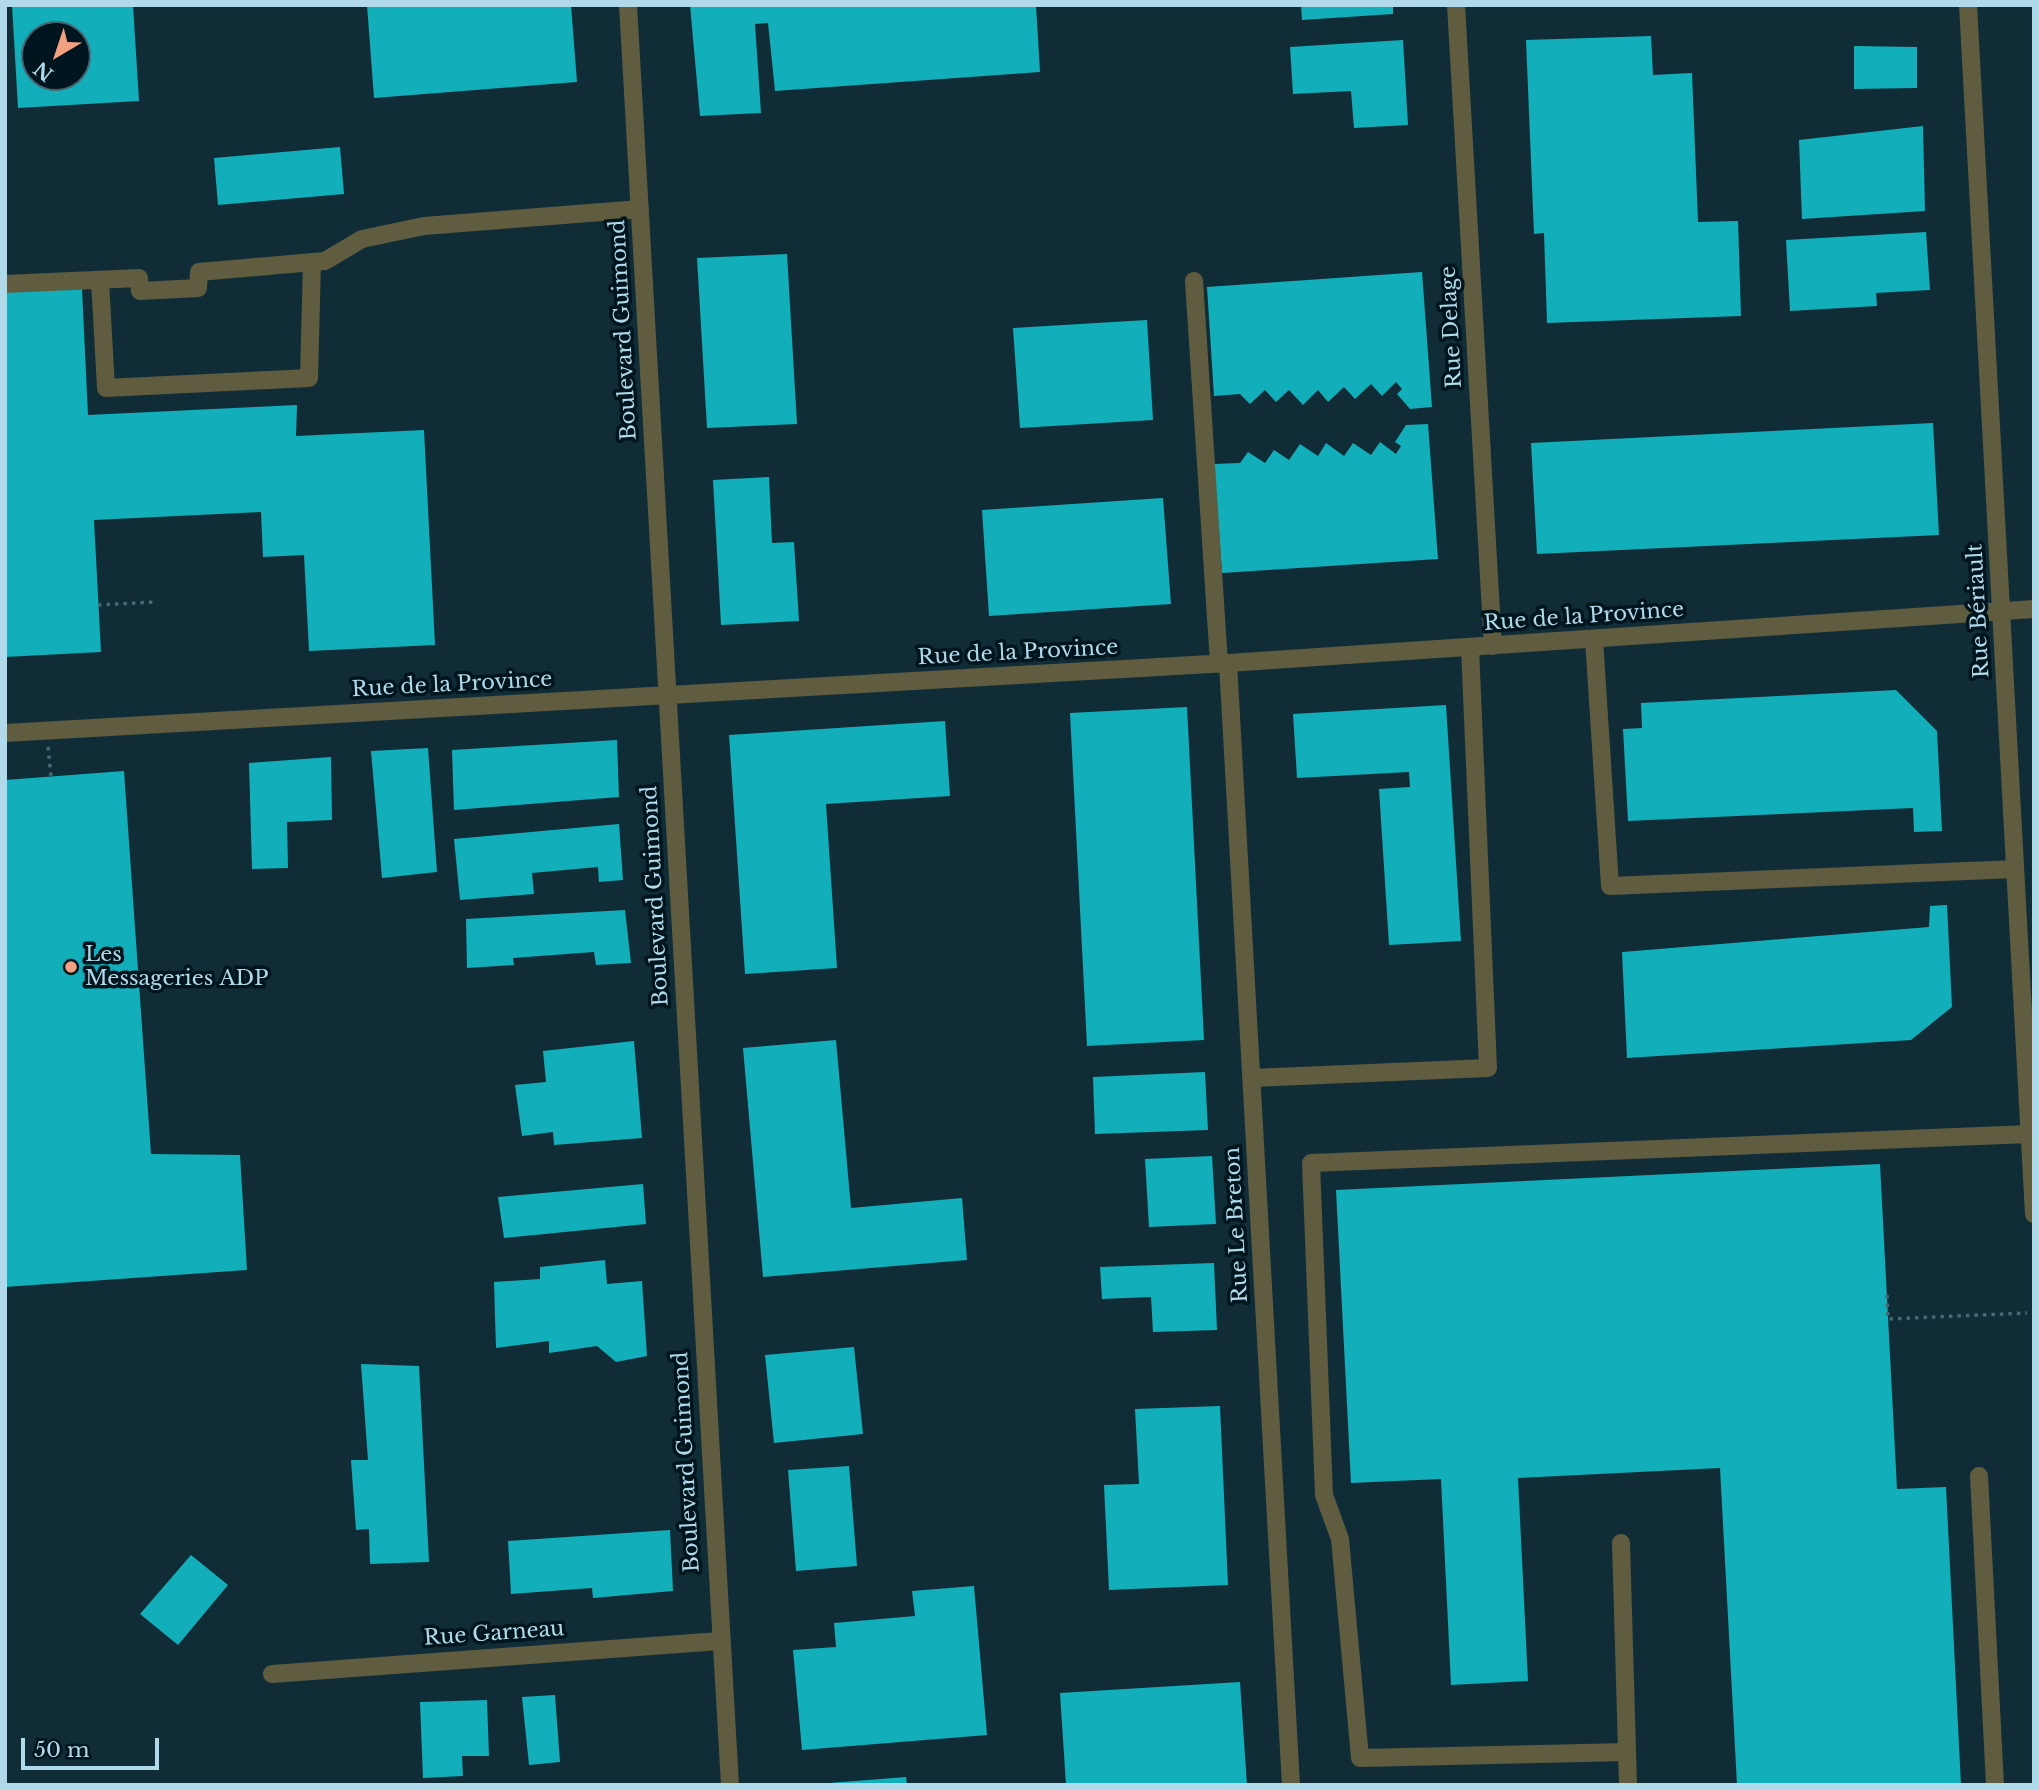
<!DOCTYPE html>
<meta charset="utf-8">
<style>
body{margin:0}
#map{position:relative;width:2039px;height:1790px;overflow:hidden;background:#102d37;font-family:"Libre Baskerville",serif}
canvas{display:block}
.frame{position:absolute;inset:0;border:7px solid #b0daea;pointer-events:none}
.north{position:absolute;left:21px;top:21px;width:70px;height:70px;box-sizing:border-box;background:#00151e;border:2px solid #466470;border-radius:50%;rotate:219deg;font-size:19px;font-weight:700;line-height:28px;text-align:center;color:#b0daea}
.north::after{content:'';display:block;margin:auto;width:24px;height:32px;background:#f2a07f;clip-path:polygon(50% 0,100% 100%,50% 72%,0 100%)}
.scale{position:absolute;left:21px;top:1738px;width:138px;height:32px;box-sizing:border-box;border:4px solid #b0daea;border-top:0;padding-left:9px;font-size:21px;line-height:24px;white-space:nowrap;color:#b0daea;-webkit-text-stroke:5px #00151e;paint-order:stroke}
</style>
<div id="map">
<canvas width="2039" height="1790"></canvas>
<div class="frame"></div>
<div class="north">N</div>
<div class="scale">50 m</div>
</div>
<script>
const c = document.querySelector('canvas').getContext('2d');
c.lineJoin = 'round';
function fill(path, color) {
  c.fillStyle = color;
  c.fill(path, 'evenodd');
}
function stroke(path, color, width, dash) {
  c.strokeStyle = color;
  c.lineWidth = width;
  c.lineCap = dash ? 'butt' : 'round';
  c.setLineDash(dash || []);
  c.stroke(path);
}
function write(font, color, halo, rows, align = 'center') {
  c.font = font + ' "Libre Baskerville",serif';
  c.lineWidth = 7;
  c.setLineDash([]);
  c.textBaseline = 'middle';
  c.strokeStyle = halo;
  c.fillStyle = color;
  for (const [text, x, y, turn = 0] of rows) {
    c.save();
    c.translate(x, y);
    c.rotate((+turn || 0) * Math.PI / 180);
    c.textAlign = isNaN(turn) ? turn : align;
    if (halo) c.strokeText(text, 0, 0);
    c.fillText(text, 0, 0);
    c.restore();
  }
}
fill(new Path2D(`
 M12,5H133L139,101L18,108ZM35,35H77V77H35Z
 M367,5H571L577,82L374,98Z
 M690,5H1036L1040,72L775,91L768,23L755,24L761,113L700,116Z
 M1301,5H1393V14L1302,20Z
 M1651,36L1653,75L1692,73L1698,222L1738,221L1741,316L1547,323L1544,233L1534,234L1526,40Z
 M1403,40L1408,125L1354,128L1351,91L1293,94L1290,47Z
 M1854,46L1917,47V88L1854,89Z
 M1923,126L1925,211L1802,219L1799,140Z
 M340,147L344,194L218,205L214,158Z
 M1926,232L1930,290L1876,293L1877,306L1790,311L1786,240Z
 M787,254L797,424L707,428L697,258Z
 M1422,272L1432,407L1410,409L1397,394L1402,389L1396,382L1382,396L1371,384L1355,399L1344,387L1328,402L1318,390L1303,405L1289,390L1276,402L1265,390L1250,404L1240,394L1214,396L1207,287Z
 M82,289L88,415L297,405L296,436L424,430L435,645L309,651L304,555L263,557L261,512L94,520L101,652L5,657V292Z
 M1147,320L1153,420L1020,428L1013,328Z
 M1933,423L1939,535L1537,554L1531,443Z
 M1428,424L1438,559L1222,573L1214,464L1240,463L1248,452L1265,463L1274,450L1289,460L1300,444L1318,456L1326,443L1344,456L1353,443L1371,455L1380,442L1396,454L1401,446L1395,442L1406,425Z
 M769,477L772,543L794,542L799,621L721,625L713,480Z
 M1163,498L1171,604L989,616L982,510Z
 M1896,690L1937,731L1942,831L1914,832L1913,808L1628,821L1623,729L1642,728L1641,703Z
 M1446,705L1461,941L1389,945L1379,789L1410,787L1409,772L1297,778L1293,714Z
 M1187,707L1204,1040L1087,1046L1070,713Z
 M945,721L950,796L826,804L837,968L745,974L729,735Z
 M617,740L619,797L454,810L452,750Z
 M428,748L437,872L382,878L371,751Z
 M331,757L332,820L287,822L288,868L252,869L249,763Z
 M124,771L151,1154L240,1155L247,1270L5,1287V780Z
 M619,824L623,880L599,882L598,867L532,873L534,894L460,900L454,839Z
 M1947,905L1952,1007L1911,1040L1627,1058L1622,952L1929,927L1930,906Z
 M625,910L631,963L596,965L594,952L513,958L514,965L467,968L466,919Z
 M836,1040L851,1208L962,1198L967,1260L763,1277L743,1048Z
 M634,1041L642,1138L554,1145L553,1132L522,1136L515,1085L546,1082L543,1051Z
 M1205,1072L1208,1130L1095,1134L1093,1077Z
 M1212,1156L1216,1224L1149,1227L1145,1159Z
 M1880,1164L1897,1489L1946,1487L1961,1785H1737L1720,1468L1518,1478L1528,1681L1451,1685L1441,1479L1351,1483L1336,1190Z
 M643,1184L646,1224L504,1238L498,1197Z
 M605,1260L607,1284L642,1281L647,1356L616,1362L597,1346L549,1353V1341L496,1348L494,1282L540,1279V1267Z
 M1214,1263L1217,1330L1153,1332L1151,1297L1102,1299L1100,1267Z
 M854,1347L863,1434L774,1443L765,1355Z
 M361,1364L419,1366L429,1562L370,1564L369,1529L356,1530L351,1460H368Z
 M1220,1406L1228,1585L1109,1590L1104,1485L1139,1484L1135,1409Z
 M849,1466L857,1566L796,1571L788,1470Z
 M670,1530L673,1591L593,1598L592,1588L511,1594L508,1541Z
 M191,1555L228,1585L178,1645L140,1614Z
 M974,1586L987,1735L802,1750L793,1650L836,1647L834,1623L915,1616L912,1591Z
 M1240,1682L1247,1785H1066L1060,1693Z
 M555,1695L560,1762L529,1765L522,1697Z
 M487,1700L489,1756H462L463,1776L423,1778L420,1702Z
 M906,1777L907,1785H829V1783Z`), '#12aeb9');
stroke(new Path2D(`
 M98,605L155,602
 M48,747L51,777
 M1887,1295L1888,1319L2027,1313`), '#466874', 3.5, [3.5, 5]);
stroke(new Path2D(`
 M628,5L730,1785
 M1456,5L1493,646
 M1968,5L2034,1214
 M100,280L106,388L309,378L312,262
 M1194,281L1219,663
 M5,284L139,278L140,291L198,288L199,272L325,261L362,239L424,226L640,209
 M1594,639L1610,886L2015,869
 M1228,663L1291,1785
 M5,733L1228,663L2034,609
 M1252,1078L1488,1068L1470,648
 M1979,1476L1995,1785
 M1621,1543L1628,1785
 M272,1674L720,1641
 M1627,1752L1360,1758L1340,1539L1324,1495L1311,1163L2029,1134`), '#5f5c3f', 18);
for (const [x, y, r, color] of [
 [71,967,7,"#f2a07f"]
]) {
  const dot = new Path2D();
  dot.arc(x, y, r, 0, 2 * Math.PI);
  c.fillStyle = color;
  c.fill(dot);
  stroke(dot, '#00151e', 2.5);
}
write('21px', '#b0daea', '#00151e', [
 ["Rue Delage",1452,327,-93],
 ["Boulevard Guimond",624,330,-93],
 ["Rue Bériault",1979,611,-93],
 ["Rue de la Province",1584,617,-4],
 ["Rue de la Province",1018,653,-3],
 ["Rue de la Province",452,685,-3],
 ["Boulevard Guimond",656,896,-93],
 ["Rue Le Breton",1237,1225,-93],
 ["Boulevard Guimond",687,1462,-93],
 ["Rue Garneau",494,1634,-4]
]);
write('21px', '#b0daea', '#00151e', [
 ["Les",85,955],
 ["Messageries ADP",85,979]
], 'left');
</script>
